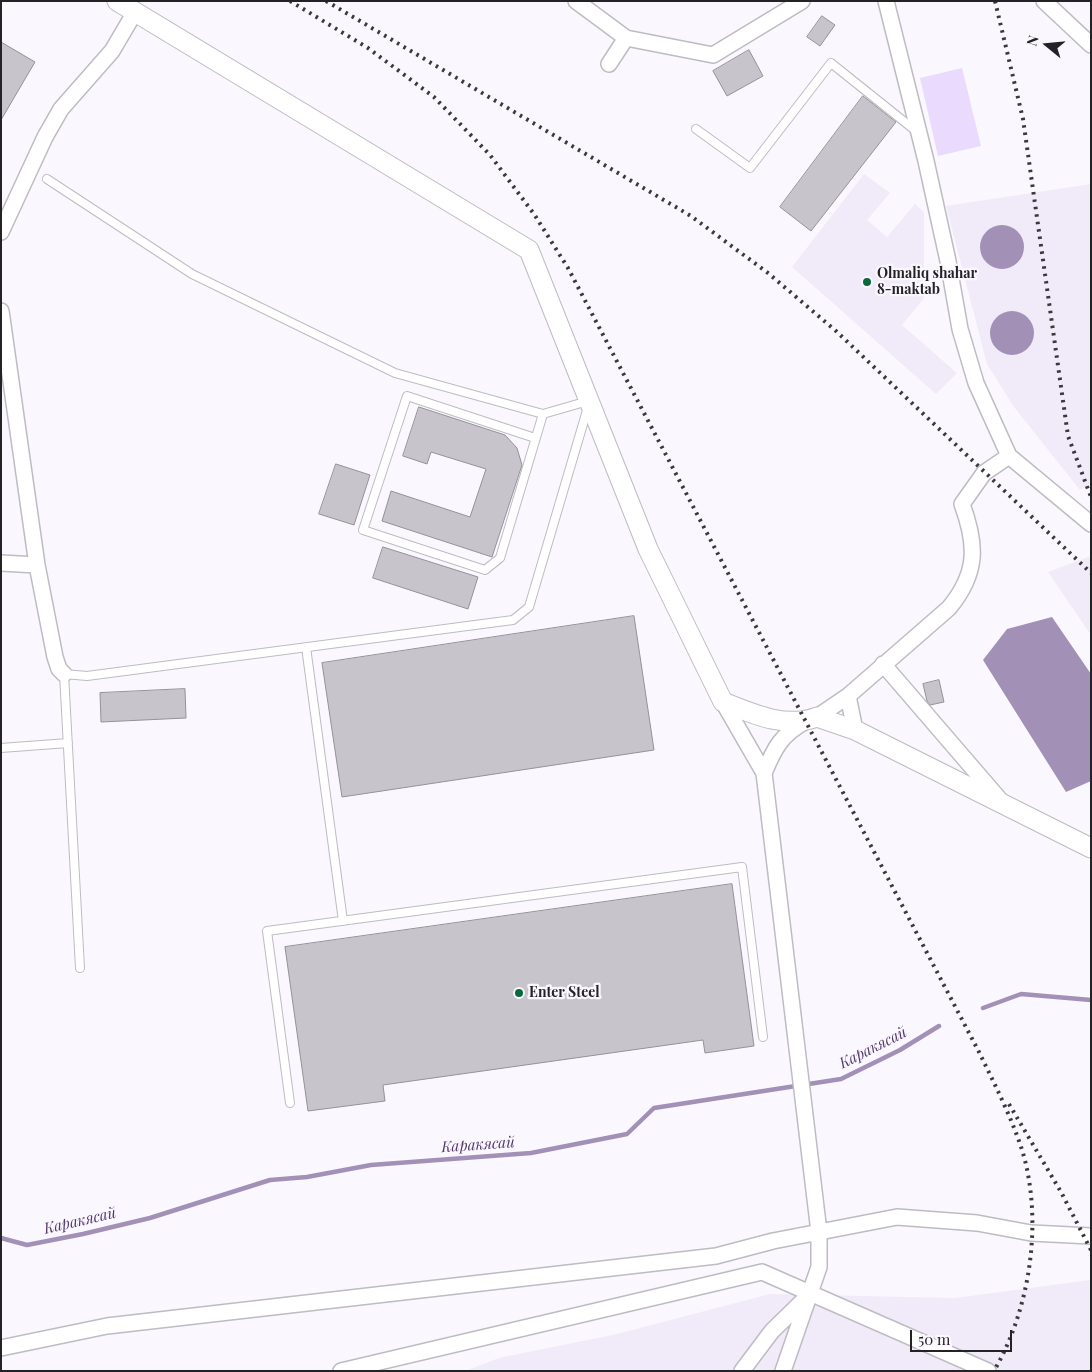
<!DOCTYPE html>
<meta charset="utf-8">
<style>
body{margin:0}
#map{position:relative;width:1092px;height:1372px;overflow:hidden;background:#fbf7ff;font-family:"Playfair Display",serif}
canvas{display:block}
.frame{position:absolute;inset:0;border:2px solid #232225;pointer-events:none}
.north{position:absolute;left:1022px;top:20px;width:50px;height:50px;-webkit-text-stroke:4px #fbf7ff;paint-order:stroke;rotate:287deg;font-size:14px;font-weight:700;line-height:20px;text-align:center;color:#232225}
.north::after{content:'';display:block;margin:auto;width:18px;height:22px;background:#232225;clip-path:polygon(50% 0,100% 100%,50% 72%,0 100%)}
.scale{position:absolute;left:910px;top:1330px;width:102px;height:22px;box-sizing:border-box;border:2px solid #232225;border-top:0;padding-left:6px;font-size:15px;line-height:18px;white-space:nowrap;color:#232225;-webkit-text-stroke:4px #fbf7ff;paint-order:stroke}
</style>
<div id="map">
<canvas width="1092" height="1372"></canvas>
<div class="frame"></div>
<div class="north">N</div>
<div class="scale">50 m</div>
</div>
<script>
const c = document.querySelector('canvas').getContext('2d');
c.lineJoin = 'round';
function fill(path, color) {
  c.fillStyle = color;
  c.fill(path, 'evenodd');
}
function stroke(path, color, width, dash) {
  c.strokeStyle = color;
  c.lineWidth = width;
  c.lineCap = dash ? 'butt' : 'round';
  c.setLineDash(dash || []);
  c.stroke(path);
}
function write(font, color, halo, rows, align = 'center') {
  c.font = font + ' "Playfair Display",serif';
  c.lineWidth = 4.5;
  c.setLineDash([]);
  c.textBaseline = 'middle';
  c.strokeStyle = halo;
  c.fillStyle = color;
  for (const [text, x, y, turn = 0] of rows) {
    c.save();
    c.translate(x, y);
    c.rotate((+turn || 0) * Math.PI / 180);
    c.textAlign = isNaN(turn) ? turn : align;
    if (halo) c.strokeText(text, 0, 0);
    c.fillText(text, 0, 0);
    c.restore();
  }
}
fill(new Path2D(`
 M864,174L890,193L867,220L887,237L915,204L924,212V298L902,325L957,373L936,394L792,267Z
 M1091,184V484L1080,490L1014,407L987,364L946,206Z
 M1091,556V635L1048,572Z
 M1091,1280V1371H465L499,1358L617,1334L770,1294L955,1298Z`), '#f1eaf9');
fill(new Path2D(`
 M962,68L981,146L938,156L920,78Z`), '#eadafd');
fill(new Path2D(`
 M980 247a22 22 0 1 1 44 0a22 22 0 1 1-44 0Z
 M990 333a22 22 0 1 1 44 0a22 22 0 1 1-44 0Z
 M1052,617L1091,674V781L1066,792L983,660L1007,629Z`), '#a290b7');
stroke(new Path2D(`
 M983,1008L1021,994L1091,1000
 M1,1238L27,1245L83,1234L150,1218L270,1180L307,1177L371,1165L531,1153L627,1134L654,1108L841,1079L900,1050L939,1026`), '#a290b7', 4.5);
const building = new Path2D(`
 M822,16L835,25L820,46L807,37Z
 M1,42L35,62L1,120Z
 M749,50L763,76L727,96L713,71Z
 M863,96L896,122L811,231L780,207Z
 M419,407L505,435L517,448L522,465L492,557L382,521L391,491L470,517L486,469L431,452L427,464L403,456Z
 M336,464L370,475L354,525L319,514Z
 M383,547L478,577L468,609L373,578Z
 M634,616L654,750L342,797L322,663Z
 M939,680L944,702L930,705L927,701L923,684Z
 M185,689L186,718L101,722L100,693Z
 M732,884L754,1046L705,1053L703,1040L383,1085L385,1101L308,1111L285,947Z`);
fill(building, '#c7c4cb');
stroke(building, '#949198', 1);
const service = new Path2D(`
 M696,129L750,168L831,63L916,131
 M47,179L192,274L395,373L543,414L588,401
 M535,438L407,396L363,530L485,570L500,558L543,414
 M306,647L343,921
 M1,748L68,743
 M80,968L64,674L87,676L513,620L529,607L588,407
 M290,1103L267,931L742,867L763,1037`);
const minor = new Path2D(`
 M576,1L626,38L713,55L802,1
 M886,1L926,161L948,261L960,329L976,383L1009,456L1091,524
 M1044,1L1091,45
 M609,64L626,38
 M1,232L45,137L61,109L112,51L135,12
 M1,311L37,565L55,657L59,669L64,674
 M1,563L37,565
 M883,664L1001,801
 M848,696L855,730
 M723,702L764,773L819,1232V1267L783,1371
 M817,717L848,696L949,608C978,573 977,545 962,504L984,473L1009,456
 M764,773C775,747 781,735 806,721
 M1,1348L107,1326L716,1256L773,1241L897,1217L977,1223L1031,1233L1091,1236
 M341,1371L762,1272L988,1371
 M742,1371L772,1331L808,1296`);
const tertiary = new Path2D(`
 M117,1L529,250L648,549L723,702C753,714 786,729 817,717L855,730L1091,848`);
stroke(service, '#bebbc2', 10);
stroke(minor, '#bebbc2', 18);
stroke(tertiary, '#bebbc2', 21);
stroke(service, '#fff', 8);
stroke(minor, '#fff', 15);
stroke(tertiary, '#fff', 19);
stroke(new Path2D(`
 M290,1L368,48L434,97L490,155L534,214L568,268L979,1052C995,1085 1012,1118 1023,1153C1043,1223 1030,1309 994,1371
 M326,1L691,216L768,273L836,331L1091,573
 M995,1L1023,119L1068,436L1091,497
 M1009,1104L1061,1192L1091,1250`), '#3a383c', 4, [2.5, 5]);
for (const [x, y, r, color] of [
 [867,282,5,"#08693d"],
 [519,993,5,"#08693d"]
]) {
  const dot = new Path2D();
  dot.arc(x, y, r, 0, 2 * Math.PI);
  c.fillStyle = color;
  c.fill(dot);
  stroke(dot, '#fbf7ff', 2);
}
write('bold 14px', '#232225', '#fbf7ff', [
 ["Olmaliq shahar",877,274],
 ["8-maktab",877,290],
 ["Enter Steel",529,993]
], 'left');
write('italic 15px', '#52386b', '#fbf7ff', [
 ["Каракясай",873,1048,-27],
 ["Каракясай",478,1145,-4],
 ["Каракясай",80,1221,-13]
]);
</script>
